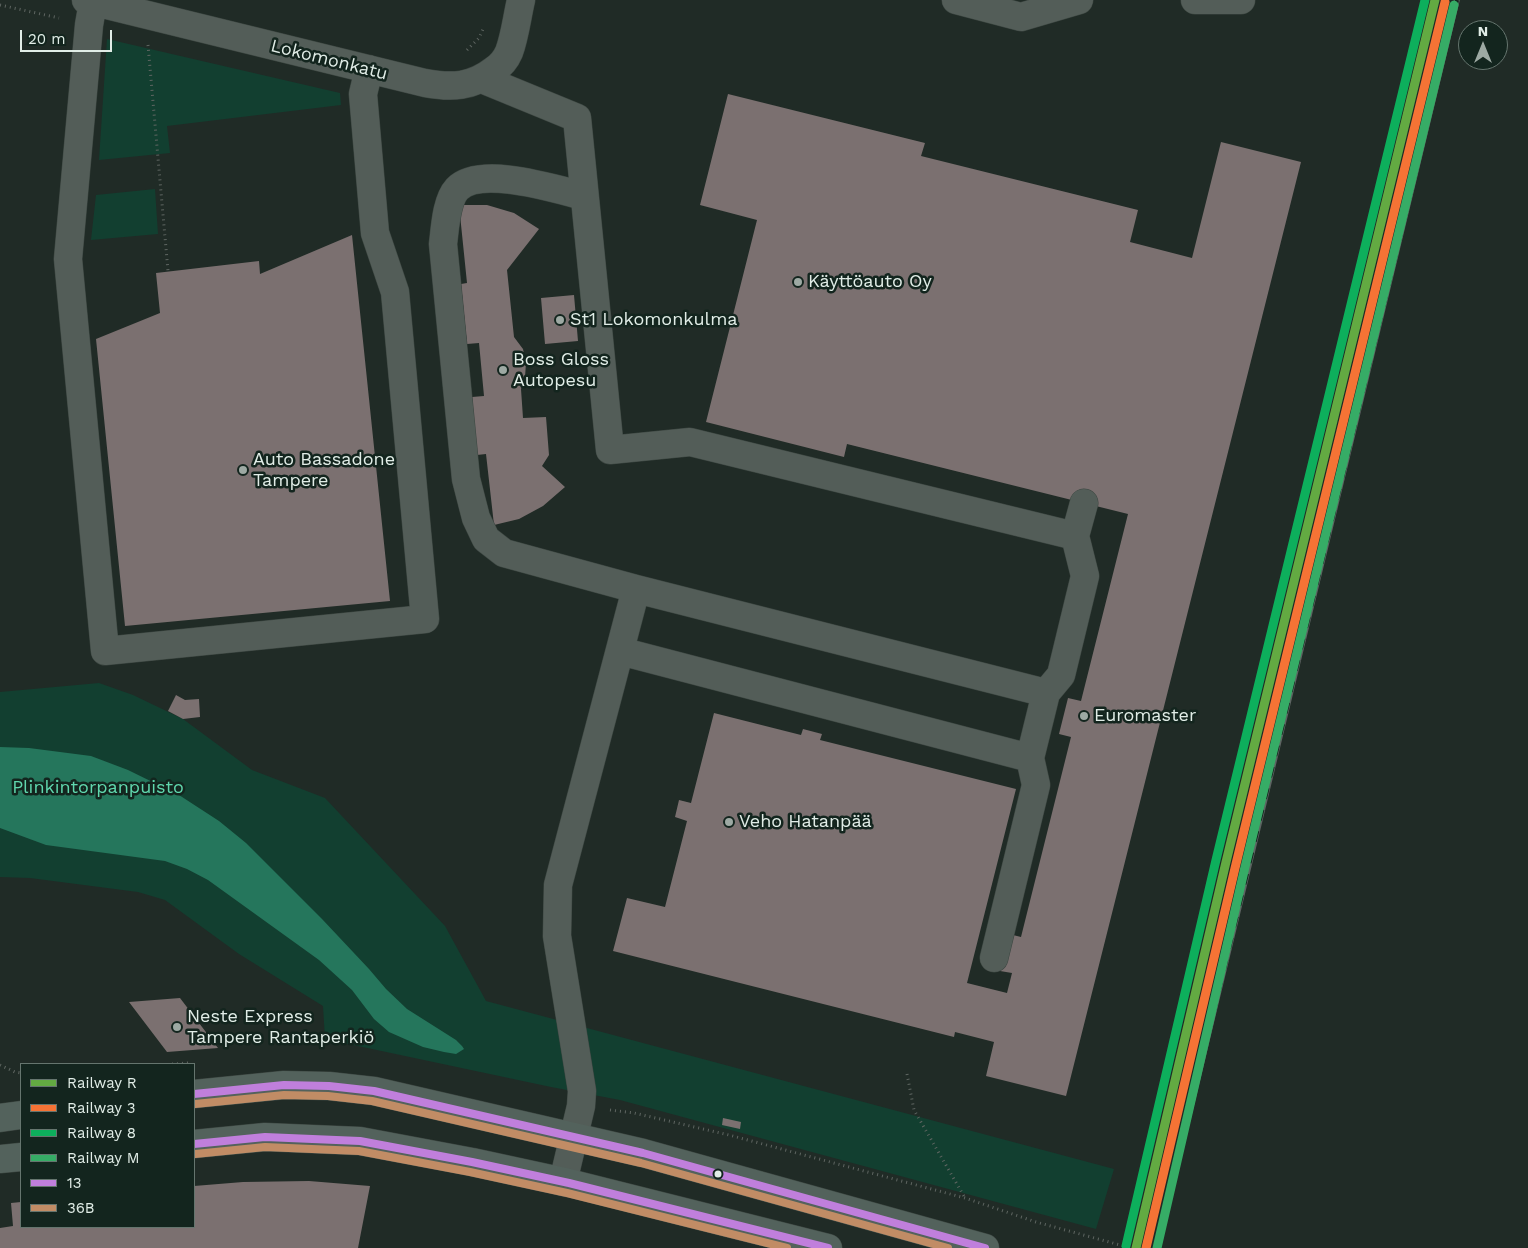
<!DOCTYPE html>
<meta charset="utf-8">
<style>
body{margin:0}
#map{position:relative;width:1528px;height:1248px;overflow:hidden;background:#202b26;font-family:"Work Sans",sans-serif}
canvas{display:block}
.legend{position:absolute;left:20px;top:1063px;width:175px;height:165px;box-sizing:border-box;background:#13251e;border:1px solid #65756e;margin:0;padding:6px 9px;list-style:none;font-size:15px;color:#e1ede7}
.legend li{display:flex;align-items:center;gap:10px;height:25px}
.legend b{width:25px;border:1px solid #65756e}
.north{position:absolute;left:1458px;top:20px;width:50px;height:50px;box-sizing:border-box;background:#13251e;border:1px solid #65756e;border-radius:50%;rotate:0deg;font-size:14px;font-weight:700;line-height:20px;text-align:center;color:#e1ede7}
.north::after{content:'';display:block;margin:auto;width:18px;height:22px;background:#9da9a3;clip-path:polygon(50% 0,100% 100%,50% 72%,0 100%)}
.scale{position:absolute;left:20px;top:30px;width:92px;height:22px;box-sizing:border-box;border:2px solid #e1ede7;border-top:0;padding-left:6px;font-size:15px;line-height:18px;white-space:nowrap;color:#e1ede7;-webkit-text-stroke:4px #13251e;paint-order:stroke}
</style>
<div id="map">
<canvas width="1528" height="1248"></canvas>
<ul class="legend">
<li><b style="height:6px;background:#63aa42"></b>Railway R</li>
<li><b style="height:6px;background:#f57335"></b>Railway 3</li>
<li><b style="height:6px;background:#0daf5c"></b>Railway 8</li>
<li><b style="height:6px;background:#36ac66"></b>Railway M</li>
<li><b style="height:6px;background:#c07fdc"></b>13</li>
<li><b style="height:6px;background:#c18c65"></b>36B</li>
</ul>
<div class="north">N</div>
<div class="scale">20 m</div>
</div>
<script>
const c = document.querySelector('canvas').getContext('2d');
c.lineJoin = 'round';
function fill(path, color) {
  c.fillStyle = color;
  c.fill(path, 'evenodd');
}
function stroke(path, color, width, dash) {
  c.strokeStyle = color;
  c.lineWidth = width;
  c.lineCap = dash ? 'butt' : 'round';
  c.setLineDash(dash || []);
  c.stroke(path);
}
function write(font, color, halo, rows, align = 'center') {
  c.font = font + ' "Work Sans",sans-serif';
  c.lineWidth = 5;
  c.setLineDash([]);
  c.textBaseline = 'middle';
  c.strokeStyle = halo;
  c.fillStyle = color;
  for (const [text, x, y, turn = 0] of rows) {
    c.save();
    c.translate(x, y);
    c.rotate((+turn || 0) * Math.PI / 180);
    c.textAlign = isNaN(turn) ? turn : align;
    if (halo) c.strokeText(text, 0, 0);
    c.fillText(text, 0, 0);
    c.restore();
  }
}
fill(new Path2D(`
 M107,39L340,93L341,105L167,126L170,153L99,160Z
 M155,189L158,234L91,240L96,195Z
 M99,683L133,695L183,719L252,770L325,798L445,926L486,1001L1114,1169L1096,1229L620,1100L551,1087L325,1039L323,1006L239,954L165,900L138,892L30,878L0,877V692Z`), '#123f30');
fill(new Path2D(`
 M0,747L29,748L91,756L128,770L179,795L219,821L246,843L322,919L369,969L386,989L407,1009L456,1040L462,1046L464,1049L456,1054L444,1052L423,1047L389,1032L374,1019L352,990L319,960L208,880L187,869L165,861L46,845L0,828Z`), '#25765c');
fill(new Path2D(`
 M728,94L925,143L921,156L1138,210L1130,242L1192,258L1221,142L1301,162L1066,1096L986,1076L994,1042L955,1032L954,1037L613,951L627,898L665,907L687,821L675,817L679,800L691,803L714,713L801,735L803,729L822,734L820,740L1016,789L967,983L1007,993L1012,973L1000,971L1009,934L1021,937L1071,737L1059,734L1068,698L1081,701L1128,514L847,444L844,457L706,422L757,220L700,205Z
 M459,205H487L514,213L539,229L507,270L514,337L523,349L526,363L525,377L521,389L523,418L546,417L549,455L542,466L565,487L543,506L519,519L494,525L486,454L477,455L472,397L484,396L479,343L467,344L461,284L467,283Z
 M352,235L390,601L125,626L96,339L160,313L156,273L259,261L260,274Z
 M574,295L578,341L545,344L541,298Z
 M176,695L185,700L199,699L200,717L183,719L168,711Z
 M180,998L218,1048L167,1052L129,1002Z
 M723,1118L741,1122L740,1129L722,1125Z
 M309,1181L370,1186L358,1248H0V1228L13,1226L11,1203L21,1202V1227H194V1186L243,1182Z`), '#7b7070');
const minor = new Path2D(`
 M86,0L425,83C452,88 472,87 494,70C500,66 506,59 509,52C515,36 517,17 521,0
 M956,0L1021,17L1079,0
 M1195,0H1241
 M93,2L89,25L68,259L105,651L425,619L395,292L375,233L363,94L369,69
 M482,79L577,118L610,450L690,442L1075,536L1084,503
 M584,196C555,189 480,165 457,189C446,201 445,229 443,244L466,479L476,518L486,539L504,553L636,589L1046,693
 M620,651L1030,758
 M994,958L1036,785L1030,758L1046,693L1061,675L1085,576L1075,536
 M563,1182L581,1106L582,1091L557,936L558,885L636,589`);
const major = new Path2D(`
 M194,1094L284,1085L329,1086L374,1091L643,1153L985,1248
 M0,1118L21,1115
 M194,1144L265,1137L360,1141L472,1162L569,1183L828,1248
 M0,1159L21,1157`);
stroke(minor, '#3d4742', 29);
stroke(major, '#3d4742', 29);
stroke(new Path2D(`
 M0,5L59,18
 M148,45L168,271
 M467,50L479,38L483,29
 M172,1064L189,1063
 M0,1065L15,1072L21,1073
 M907,1074L914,1110L965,1198
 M610,1110L634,1113L729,1135L965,1198L1036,1222L1131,1248`), '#5f6662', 3, [1, 4]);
stroke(minor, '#535d58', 28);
stroke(major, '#53625c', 28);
const rail = new Path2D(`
 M1157,1248L1457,0`);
stroke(rail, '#5d6462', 5.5);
stroke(rail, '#13251e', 4, [11]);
stroke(new Path2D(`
 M194,1094L284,1085L329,1086L374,1091L643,1153L985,1248
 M194,1144L265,1137L360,1141L472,1162L569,1183L828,1248`), '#c07fdc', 8);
stroke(new Path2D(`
 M195,1104L284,1095L328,1096L372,1101L641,1163L948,1248
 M195,1154L265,1147L359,1151L470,1172L567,1193L787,1248`), '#c18c65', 8);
stroke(new Path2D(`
 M1136,1248L1226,862L1435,0`), '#63aa42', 9);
stroke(new Path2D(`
 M1146,1248L1236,864L1445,2`), '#f57335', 9);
stroke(new Path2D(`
 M1126,1246L1216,860L1425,0`), '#0daf5c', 9);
stroke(new Path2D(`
 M1157,1248L1245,867L1454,5`), '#36ac66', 9);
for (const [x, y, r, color] of [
 [798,282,5,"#9da9a3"],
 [560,320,5,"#9da9a3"],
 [503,370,5,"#9da9a3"],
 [243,470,5,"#9da9a3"],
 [1084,716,5,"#9da9a3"],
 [729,822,5,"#9da9a3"],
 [177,1027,5,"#9da9a3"],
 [718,1174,4.5,"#e1ede7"]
]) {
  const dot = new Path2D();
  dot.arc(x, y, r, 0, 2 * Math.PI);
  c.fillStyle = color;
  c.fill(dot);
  stroke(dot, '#13251e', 2);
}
write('18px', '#e1ede7', '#13251e', [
 ["Lokomonkatu",329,60,14]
]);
write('18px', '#e1ede7', '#13251e', [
 ["Käyttöauto Oy",808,282],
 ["St1 Lokomonkulma",570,320],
 ["Boss Gloss",513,360],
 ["Autopesu",513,381],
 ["Auto Bassadone",253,460],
 ["Tampere",253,481],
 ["Euromaster",1094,716],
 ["Veho Hatanpää",739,822],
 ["Neste Express",187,1017],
 ["Tampere Rantaperkiö",187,1038]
], 'left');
write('18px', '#60d8ae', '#13251e', [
 ["Plinkintorpanpuisto",98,788]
]);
</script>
